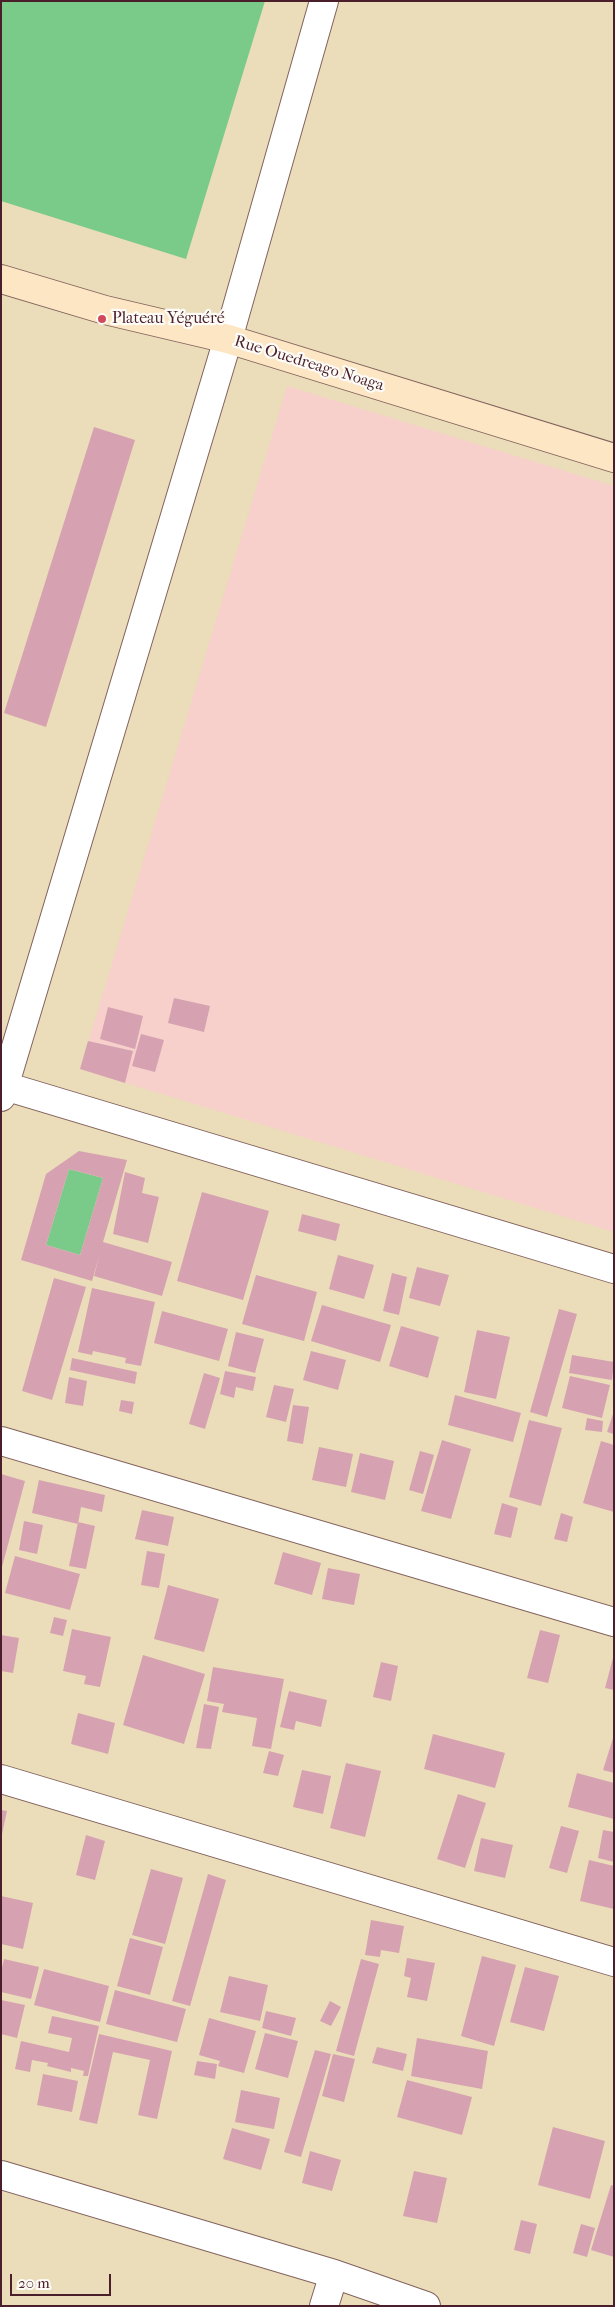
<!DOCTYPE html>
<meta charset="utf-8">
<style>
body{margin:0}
#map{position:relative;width:615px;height:2307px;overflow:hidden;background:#ebddb9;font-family:"IM FELL French Canon",serif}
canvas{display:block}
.frame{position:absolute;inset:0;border:2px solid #4a1f2b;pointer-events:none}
.scale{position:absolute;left:10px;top:2274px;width:101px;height:22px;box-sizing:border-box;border:2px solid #4a1f2b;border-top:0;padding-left:6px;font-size:15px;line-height:18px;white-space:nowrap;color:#4a1f2b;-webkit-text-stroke:4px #fdfcf7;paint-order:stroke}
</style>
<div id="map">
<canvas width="615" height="2307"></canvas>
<div class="frame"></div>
<div class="scale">20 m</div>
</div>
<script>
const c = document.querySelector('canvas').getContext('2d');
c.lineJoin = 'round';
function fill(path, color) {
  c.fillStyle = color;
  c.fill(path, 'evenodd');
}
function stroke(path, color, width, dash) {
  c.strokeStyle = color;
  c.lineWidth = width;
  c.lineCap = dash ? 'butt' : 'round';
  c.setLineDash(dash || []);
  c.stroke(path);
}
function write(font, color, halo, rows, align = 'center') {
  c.font = font + ' "IM FELL French Canon",serif';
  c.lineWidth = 4.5;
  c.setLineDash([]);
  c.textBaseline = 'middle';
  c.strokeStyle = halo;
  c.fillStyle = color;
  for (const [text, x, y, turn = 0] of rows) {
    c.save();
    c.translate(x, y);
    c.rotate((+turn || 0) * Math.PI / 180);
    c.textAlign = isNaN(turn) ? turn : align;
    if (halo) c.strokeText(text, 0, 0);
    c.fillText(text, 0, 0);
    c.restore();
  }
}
fill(new Path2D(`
 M287,386L614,486V1232L80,1069Z`), '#f7d0cb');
fill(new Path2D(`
 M1,1H265L186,259L1,201Z
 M69,1169L103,1178L80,1255L46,1245Z`), '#7aca8a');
fill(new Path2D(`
 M94,427L135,440L46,727L4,713Z
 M174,998L210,1006L204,1032L168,1023Z
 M108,1007L143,1016L135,1049L100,1039Z
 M141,1034L164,1040L155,1072L132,1066Z
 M88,1041L133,1051L125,1083L80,1069Z
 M79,1151L127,1160L103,1242L172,1262L162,1296L94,1276L100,1253L92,1281L21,1260L46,1174ZM69,1169L103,1178L80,1255L46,1245Z
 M125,1172L145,1178L142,1193L159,1197L148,1243L113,1234Z
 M202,1192L269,1211L243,1300L177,1281Z
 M302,1214L340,1224L336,1241L298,1231Z
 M338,1255L374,1265L364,1299L329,1289Z
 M417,1267L449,1275L440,1306L409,1298Z
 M392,1273L407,1277L399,1315L383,1311Z
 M256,1275L317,1292L304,1341L242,1324Z
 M54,1278L86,1287L52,1400L22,1391Z
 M92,1288L155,1302L141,1366L125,1363L126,1358L93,1351L92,1355L78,1352Z
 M322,1305L391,1325L380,1362L311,1341Z
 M559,1309L577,1314L547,1417L530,1412Z
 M162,1311L228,1329L219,1361L154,1343Z
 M401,1326L439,1337L428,1378L389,1366Z
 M477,1330L510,1337L496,1399L464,1392Z
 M236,1332L264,1339L255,1373L228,1366Z
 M311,1351L346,1360L338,1390L303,1380Z
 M572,1355L614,1362L612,1380L569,1373Z
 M72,1358L137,1372L135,1384L70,1370Z
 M225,1371L256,1377L253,1391L236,1387L234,1398L220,1394Z
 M204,1373L220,1378L205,1429L189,1424Z
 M570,1376L610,1385L602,1418L562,1408Z
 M69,1377L87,1381L83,1406L65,1403Z
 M274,1385L294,1389L286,1422L266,1417Z
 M455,1395L521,1413L513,1442L448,1425Z
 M121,1400L134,1402L132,1414L119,1411Z
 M293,1405L309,1407L303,1444L287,1441Z
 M614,1411V1434L607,1432Z
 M587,1418L603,1421L602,1432L585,1430Z
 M529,1420L562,1428L541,1506L509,1497Z
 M442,1440L471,1449L451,1519L421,1511Z
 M601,1441L614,1445V1512L583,1503Z
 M319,1447L353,1454L346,1487L312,1480Z
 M420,1451L434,1455L423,1494L409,1490Z
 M360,1453L394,1461L385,1500L351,1492Z
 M1,1474L25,1481L2,1567H1Z
 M39,1480L105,1495L102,1512L81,1507L78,1524L32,1513Z
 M502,1503L518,1508L511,1538L494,1534Z
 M142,1510L174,1517L168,1546L135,1539Z
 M561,1513L573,1517L567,1542L554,1539Z
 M24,1521L43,1525L37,1554L19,1550Z
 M78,1522L95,1526L86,1569L69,1566Z
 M147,1551L165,1554L159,1588L141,1585Z
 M283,1552L321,1563L312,1595L274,1584Z
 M15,1556L80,1574L70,1610L5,1593Z
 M328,1568L360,1574L354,1605L322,1599Z
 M168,1585L219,1599L204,1652L154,1639Z
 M54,1617L67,1620L63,1636L50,1633Z
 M72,1629L111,1637L100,1687L84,1684L86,1676L63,1671Z
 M540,1630L560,1635L548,1683L527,1678Z
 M1,1635L19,1638L13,1673L1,1671Z
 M614,1654V1690L605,1688Z
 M143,1655L205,1674L184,1744L123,1725Z
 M381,1662L398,1666L391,1701L373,1697Z
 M213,1667L284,1679L271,1749L252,1746L257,1718L222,1712L224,1704L207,1701Z
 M289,1691L327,1700L321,1727L296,1721L294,1730L280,1727Z
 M204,1704L219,1707L211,1749L196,1748Z
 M78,1713L115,1723L108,1754L71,1744Z
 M433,1734L505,1753L495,1788L424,1769Z
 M614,1735V1773L603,1770Z
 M269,1751L284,1755L278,1776L263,1773Z
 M346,1763L381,1771L365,1837L330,1828Z
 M302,1770L331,1776L323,1814L293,1807Z
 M577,1773L614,1783V1819L568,1807Z
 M458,1794L486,1803L465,1868L437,1859Z
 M1,1810L7,1811L2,1834H1Z
 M561,1826L579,1831L567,1873L549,1868Z
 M603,1830L614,1832V1862L598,1858Z
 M86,1835L105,1841L95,1880L76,1875Z
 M481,1838L513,1845L505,1878L474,1871Z
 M589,1860L614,1866V1909L580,1901Z
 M151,1869L183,1878L165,1944L132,1935Z
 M208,1874L226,1880L190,2006L172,2001Z
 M1,1896L33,1903L23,1949L1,1944Z
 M371,1920L404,1926L399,1953L381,1950L380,1957L365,1955Z
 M130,1938L163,1947L150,1995L117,1986Z
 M482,1956L516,1965L494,2046L461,2036Z
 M407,1958L435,1963L427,2001L407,1997L411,1978L404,1976Z
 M4,1959L39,1967L31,1999L1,1992V1972Z
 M361,1959L379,1964L354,2056L336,2051Z
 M525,1967L559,1976L544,2031L510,2022Z
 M44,1969L109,1986L100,2022L34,2005Z
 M229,1976L268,1985L260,2021L220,2012Z
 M115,1990L186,2009L177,2042L106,2024Z
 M1,2000L25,2005L17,2038L1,2034Z
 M330,2001L341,2007L331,2026L320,2021Z
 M266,2011L296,2018L291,2036L262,2028Z
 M52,2016L99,2026L88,2076H83L84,2071L71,2068V2072L47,2066L48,2063L32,2060L30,2072L15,2069L21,2041L69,2052L72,2038L48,2033Z
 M209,2018L256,2031L244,2073L218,2066L220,2061L199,2055Z
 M265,2033L298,2041L288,2078L255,2069Z
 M99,2034L172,2051L157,2119L138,2115L150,2060L113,2052L97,2124L79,2120Z
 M417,2038L488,2051L482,2089L411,2076Z
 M377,2047L407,2054L403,2071L372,2063Z
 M315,2050L331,2054L301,2157L284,2152Z
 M333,2054L355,2059L344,2102L322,2096Z
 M197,2061L217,2064L215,2079L194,2075Z
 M43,2074L78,2081L72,2112L37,2105Z
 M407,2080L472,2097L462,2135L397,2117Z
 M241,2090L280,2098L274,2129L235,2122Z
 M553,2127L605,2141L590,2199L538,2185Z
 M232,2128L270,2139L261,2170L223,2159Z
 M310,2151L341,2160L332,2191L302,2183Z
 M414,2171L447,2178L437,2223L403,2216Z
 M611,2185L614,2186V2257L591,2250Z
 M521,2220L537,2224L530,2254L514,2250Z
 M581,2224L595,2228L587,2257L573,2253Z`), '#d6a2b1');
const street = new Path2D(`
 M1,1085L614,1269
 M1,1097L228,339L324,1
 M1,1441L614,1622
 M1,1779L614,1962
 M1,2175L334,2274L426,2306
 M324,2306L334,2274`);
const secondary = new Path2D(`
 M1,279L105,310L228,339L614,458`);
stroke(street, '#82625d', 30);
stroke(secondary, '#82625d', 30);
stroke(street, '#fff', 28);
stroke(secondary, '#fce6c4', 28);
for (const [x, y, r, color] of [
 [102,319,5,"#d1495b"]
]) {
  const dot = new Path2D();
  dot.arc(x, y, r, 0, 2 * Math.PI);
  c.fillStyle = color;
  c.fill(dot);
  stroke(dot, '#fdfcf7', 2);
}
write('16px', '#4a1f2b', '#fdfcf7', [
 ["Plateau Yéguéré",112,319]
], 'left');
write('16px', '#4a1f2b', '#fdfcf7', [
 ["Rue Ouedreago Noaga",309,364,17]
]);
</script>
